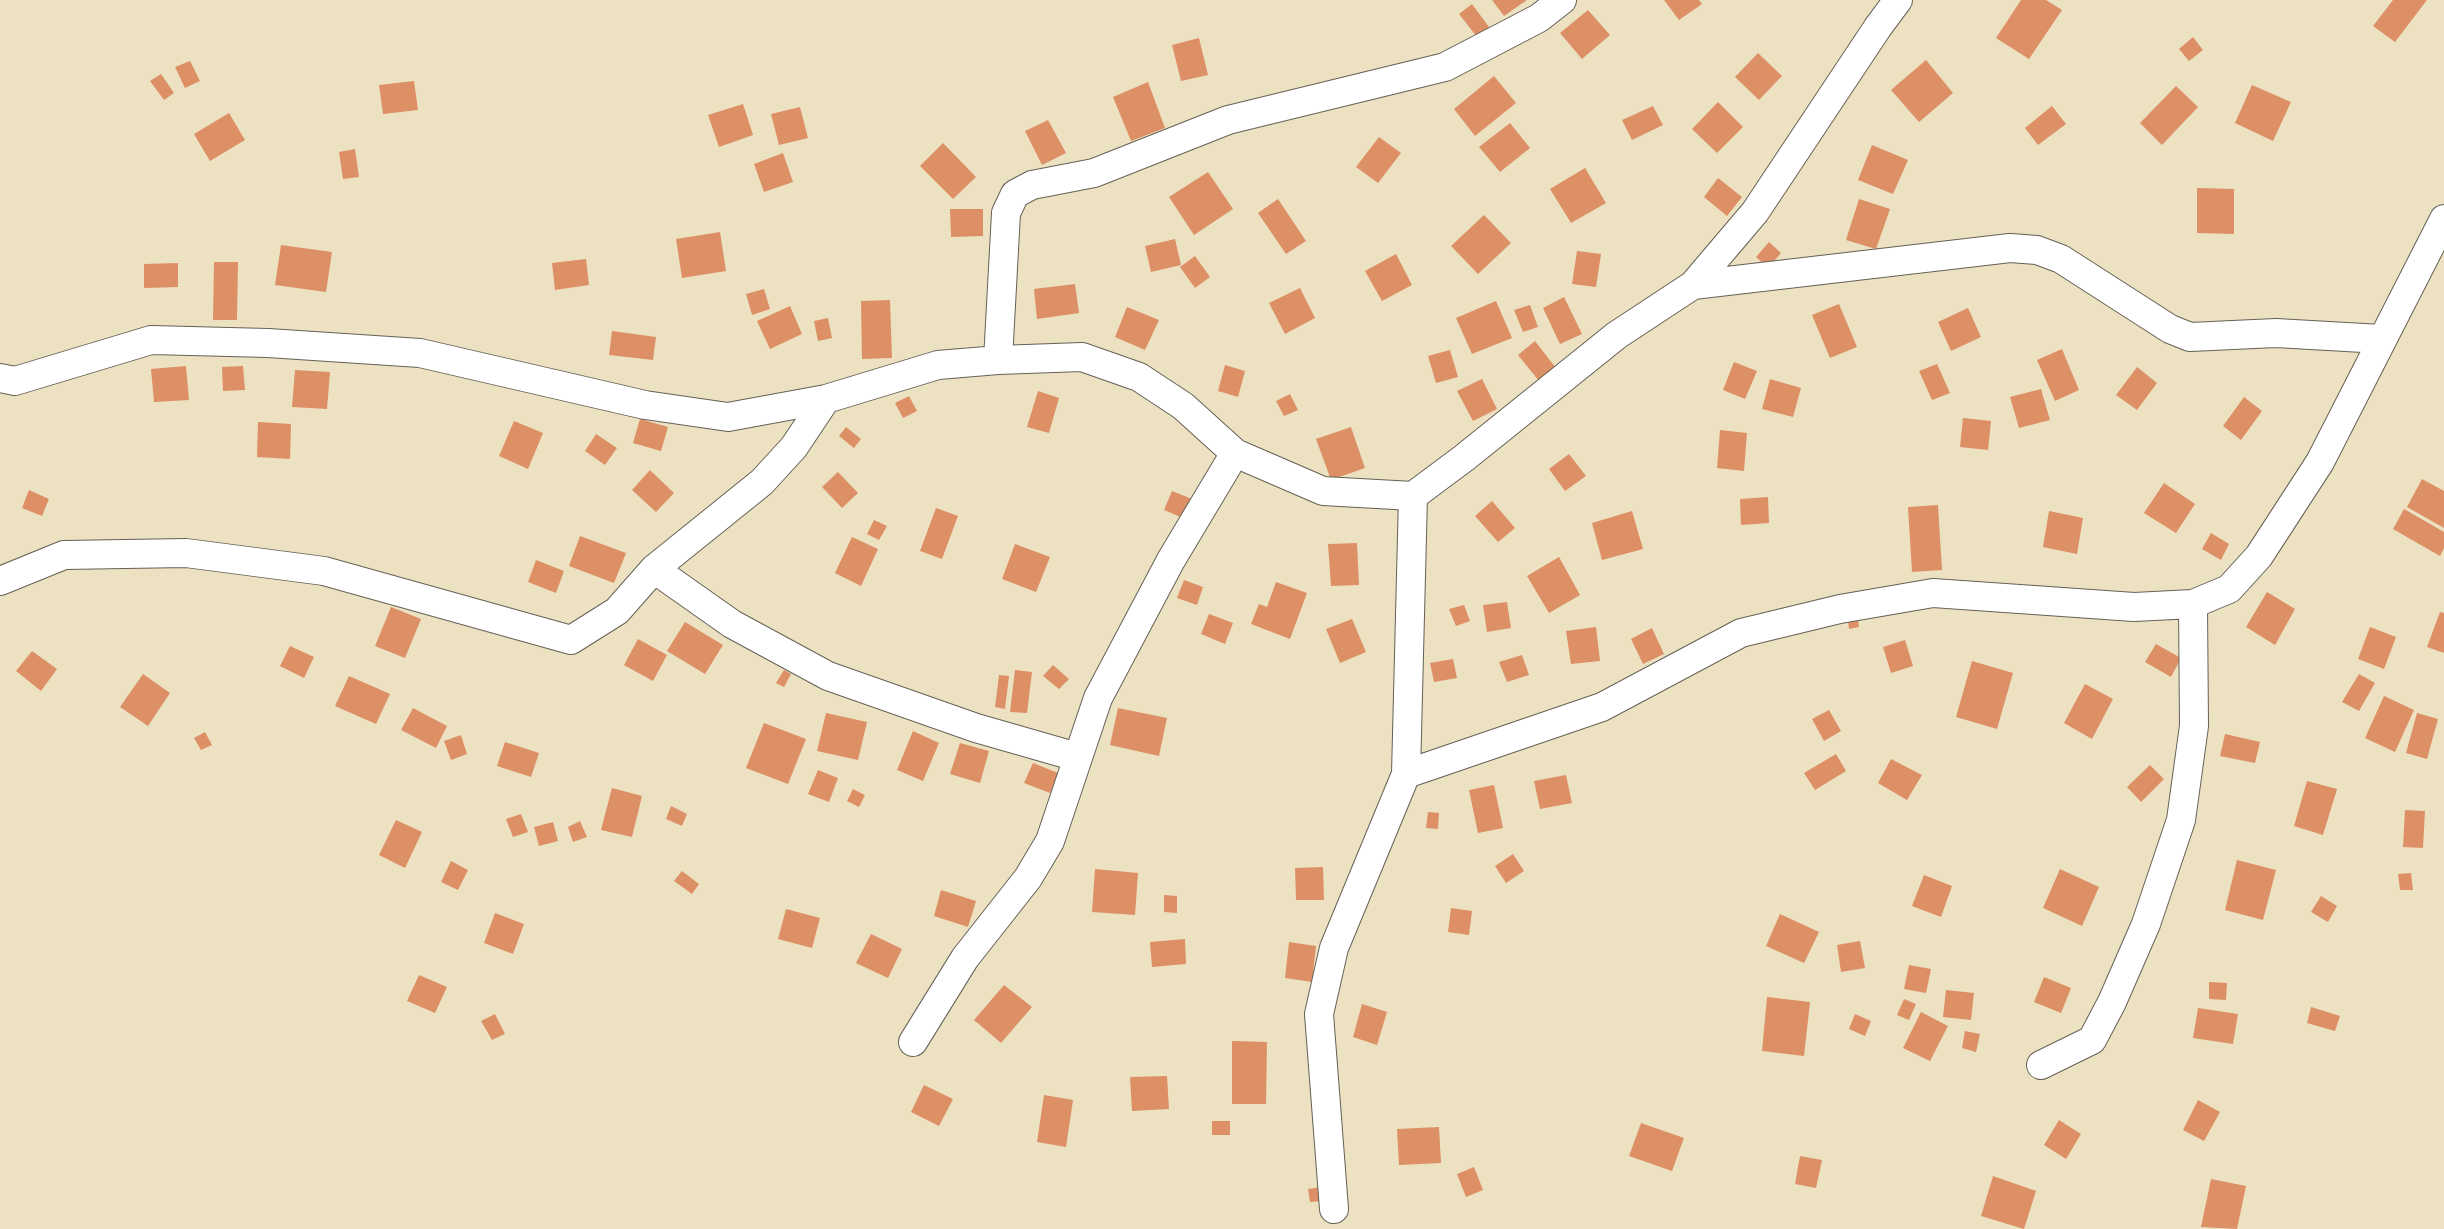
<!DOCTYPE html>
<style>
body{margin:0}
canvas{display:block;background:#ece1c1}
</style>
<canvas width="2444" height="1229"></canvas>
<script>
const c = document.querySelector('canvas').getContext('2d');
c.lineJoin = 'round';
function fill(path, color) {
  c.fillStyle = color;
  c.fill(path, 'evenodd');
}
function stroke(path, color, width, dash) {
  c.strokeStyle = color;
  c.lineWidth = width;
  c.lineCap = dash ? 'butt' : 'round';
  c.setLineDash(dash || []);
  c.stroke(path);
}
fill(new Path2D(`
 M1492,0H1527L1504,16Z
 M1664,0H1699L1702,4L1679,20Z
 M2021,0H2046L2062,10L2029,59L1996,38Z
 M2393,0H2427L2395,42L2373,26Z
 M1472,4L1489,27L1477,37L1459,14Z
 M1588,10L1610,35L1582,59L1560,33Z
 M2193,37L2203,50L2189,61L2179,49Z
 M1199,38L1208,75L1181,81L1172,45Z
 M1758,53L1782,76L1759,100L1735,77Z
 M1926,60L1953,93L1919,122L1891,90Z
 M190,61L200,81L185,88L175,67Z
 M161,74L174,93L164,100L150,81Z
 M1494,76L1516,103L1475,136L1454,109Z
 M414,81L418,110L383,114L379,85Z
 M1148,82L1165,128L1131,141L1113,97Z
 M2252,85L2291,102L2273,141L2235,123Z
 M2176,86L2198,107L2162,145L2140,123Z
 M1718,102L1743,127L1717,153L1692,129Z
 M743,104L753,135L719,147L708,115Z
 M1653,106L1663,125L1632,140L1622,120Z
 M2052,106L2066,124L2038,145L2025,128Z
 M800,107L808,138L779,145L771,114Z
 M229,113L245,140L210,161L194,134Z
 M1048,120L1066,153L1042,165L1025,131Z
 M1510,123L1530,148L1500,172L1479,147Z
 M1379,137L1401,153L1378,183L1356,167Z
 M943,143L976,177L953,199L920,166Z
 M1872,145L1908,160L1893,194L1858,180Z
 M355,149L359,177L343,179L339,152Z
 M783,153L793,182L764,192L754,164Z
 M1585,168L1606,203L1571,223L1550,189Z
 M1208,172L1233,209L1194,235L1169,197Z
 M1718,178L1742,197L1727,216L1704,197Z
 M2197,188L2234,189V234L2197,233Z
 M1278,199L1306,241L1286,254L1258,213Z
 M1859,199L1890,209L1876,249L1846,240Z
 M950,209H983V236L951,237Z
 M1484,215L1511,243L1478,274L1451,246Z
 M720,232L726,271L682,278L676,239Z
 M1175,239L1181,265L1151,272L1145,246Z
 M1769,242L1781,253L1768,268L1756,257Z
 M281,245L332,252L326,292L275,285Z
 M1577,251L1601,254L1596,287L1572,284Z
 M1396,254L1412,285L1382,301L1365,271Z
 M1195,256L1210,277L1195,288L1180,267Z
 M586,259L589,285L555,290L552,263Z
 M214,262H238L237,320H213Z
 M178,263V287L144,288V264Z
 M1075,284L1079,313L1037,319L1034,289Z
 M1300,288L1315,318L1285,334L1269,303Z
 M764,289L770,309L752,315L746,294Z
 M1564,297L1582,334L1560,344L1543,308Z
 M890,300L892,358L862,359L861,301Z
 M1496,301L1512,338L1472,354L1456,318Z
 M1839,304L1857,347L1830,358L1812,315Z
 M1530,305L1538,327L1523,332L1514,310Z
 M790,306L802,334L770,349L757,321Z
 M1127,307L1159,320L1145,350L1115,337Z
 M1968,308L1981,337L1951,351L1938,322Z
 M828,318L832,338L818,341L814,321Z
 M612,331L656,337L653,360L609,355Z
 M1535,341L1556,368L1539,381L1518,355Z
 M2062,349L2079,390L2055,401L2037,360Z
 M1450,350L1458,377L1436,383L1428,356Z
 M1734,362L1757,371L1745,399L1723,390Z
 M1937,364L1950,393L1932,400L1919,371Z
 M1225,365L1245,371L1238,397L1218,391Z
 M186,366L189,400L154,402L151,369Z
 M243,366L245,390L223,391L222,367Z
 M2137,367L2157,383L2137,410L2116,395Z
 M295,370L330,372L327,409L292,407Z
 M1482,379L1497,409L1473,421L1457,391Z
 M1770,379L1801,388L1793,417L1762,409Z
 M2041,389L2050,420L2019,428L2010,397Z
 M1038,391L1059,398L1049,433L1027,427Z
 M1290,394L1298,410L1284,416L1276,401Z
 M909,396L917,411L903,418L895,403Z
 M2244,397L2262,411L2241,440L2223,426Z
 M1963,418L1991,421L1988,450L1960,447Z
 M640,419L668,427L661,451L633,443Z
 M514,421L543,433L528,469L499,456Z
 M258,422L291,424L290,459L257,457Z
 M846,427L861,439L854,448L839,436Z
 M1351,427L1365,468L1331,480L1316,439Z
 M1720,430L1747,433L1744,471L1717,468Z
 M596,434L617,448L605,465L585,451Z
 M1569,454L1586,476L1565,491L1549,469Z
 M650,470L674,493L656,512L632,490Z
 M838,472L858,493L842,508L822,487Z
 M2422,479L2444,491V528L2407,507Z
 M2164,483L2195,504L2176,533L2144,513Z
 M29,490L49,499L42,516L22,508Z
 M1172,491L1192,499L1183,518L1164,510Z
 M1768,497L1769,523L1741,525L1740,499Z
 M1492,501L1515,528L1498,542L1475,516Z
 M1938,505L1942,570L1912,572L1908,507Z
 M936,508L958,516L942,559L920,551Z
 M2404,509L2444,532V548L2440,556L2393,529Z
 M1632,511L1643,549L1602,560L1592,523Z
 M2049,511L2083,518L2077,554L2043,547Z
 M874,520L887,526L879,540L867,534Z
 M2211,533L2229,544L2221,560L2202,549Z
 M580,536L626,553L614,583L569,566Z
 M852,537L878,549L861,586L835,573Z
 M1357,543L1359,585L1331,586L1328,544Z
 M1015,544L1050,557L1036,592L1002,579Z
 M1559,557L1580,595L1549,613L1527,576Z
 M536,560L564,571L556,593L528,582Z
 M1184,580L1203,587L1197,605L1177,598Z
 M1276,582L1307,593L1290,639L1251,624L1259,604L1267,607Z
 M2267,592L2295,609L2275,645L2246,627Z
 M1507,602L1511,628L1487,632L1483,605Z
 M1464,605L1470,621L1456,626L1449,609Z
 M391,607L421,619L405,658L375,646Z
 M1857,612L1859,627L1849,629L1847,613Z
 M2440,612L2444,613V653L2427,647Z
 M1209,614L1233,623L1225,644L1201,634Z
 M1352,619L1366,652L1340,663L1326,629Z
 M685,622L723,645L705,674L667,651Z
 M1596,627L1600,661L1571,664L1566,631Z
 M2370,627L2396,637L2384,669L2358,659Z
 M1652,628L1664,654L1643,664L1631,639Z
 M638,639L667,655L653,681L624,665Z
 M1905,640L1913,666L1891,673L1883,647Z
 M2156,644L2181,658L2171,677L2145,662Z
 M290,646L314,657L304,678L280,666Z
 M32,651L57,669L41,691L16,671Z
 M1522,655L1529,675L1507,682L1499,662Z
 M1453,659L1457,678L1434,682L1430,663Z
 M1972,661L2013,673L1997,729L1956,717Z
 M1053,665L1069,679L1059,689L1043,676Z
 M784,670L791,674L784,687L776,683Z
 M1015,670L1032,672L1027,713L1010,712Z
 M143,674L170,693L148,726L120,707Z
 M2359,674L2375,683L2359,711L2342,702Z
 M999,675L1009,676L1005,709L995,707Z
 M349,676L390,694L376,724L335,706Z
 M2085,684L2113,699L2092,739L2064,723Z
 M2384,696L2414,710L2395,752L2365,738Z
 M413,708L447,726L436,748L401,730Z
 M1118,708L1167,718L1159,756L1110,745Z
 M1829,710L1841,731L1824,741L1812,719Z
 M826,713L867,722L858,760L817,751Z
 M2417,713L2438,719L2427,759L2406,753Z
 M764,723L806,739L788,784L746,768Z
 M913,731L939,743L923,781L897,770Z
 M205,732L212,745L201,750L194,738Z
 M2225,734L2260,742L2255,763L2220,756Z
 M461,735L467,754L451,760L444,741Z
 M505,742L539,753L531,777L497,766Z
 M960,743L989,751L980,783L950,774Z
 M1836,754L1846,771L1815,790L1804,773Z
 M1891,759L1922,775L1907,800L1878,783Z
 M1033,763L1058,773L1050,793L1024,783Z
 M2150,765L2164,779L2141,802L2127,787Z
 M818,770L838,778L829,802L808,794Z
 M1566,775L1572,803L1540,809L1534,781Z
 M2307,781L2337,789L2323,835L2294,826Z
 M1494,785L1503,828L1478,833L1469,790Z
 M612,788L642,796L632,837L601,830Z
 M853,789L865,795L859,807L847,801Z
 M671,806L687,814L682,826L666,819Z
 M2405,810L2425,811L2423,848L2403,847Z
 M1428,812L1439,813L1438,829L1426,828Z
 M521,814L528,832L513,837L506,819Z
 M396,820L422,832L405,868L379,855Z
 M580,821L587,837L573,842L568,827Z
 M553,822L558,841L539,846L534,827Z
 M1513,854L1524,871L1506,883L1495,866Z
 M2237,860L2276,870L2263,920L2225,910Z
 M451,861L468,870L458,890L441,882Z
 M1323,867L1324,900H1296L1295,868Z
 M1095,869L1138,873L1135,915L1092,912Z
 M2060,869L2099,887L2082,926L2043,908Z
 M682,871L699,884L692,894L674,881Z
 M2411,873L2413,890H2400L2398,874Z
 M1924,875L1952,886L1941,917L1912,906Z
 M941,890L976,901L968,927L934,916Z
 M1164,895L1177,896V913L1164,912Z
 M2321,896L2337,906L2328,922L2311,912Z
 M1451,908L1472,911L1469,935L1448,932Z
 M786,909L820,918L812,948L778,939Z
 M495,913L524,924L513,954L484,943Z
 M1780,914L1819,932L1804,963L1766,946Z
 M871,934L902,949L888,978L856,963Z
 M1185,939L1186,964L1152,967L1150,942Z
 M1860,941L1865,968L1841,972L1837,945Z
 M1289,942L1316,946L1312,982L1285,978Z
 M1909,965L1931,969L1926,993L1904,989Z
 M419,975L447,987L435,1013L407,1001Z
 M2044,977L2071,988L2061,1013L2034,1002Z
 M2209,982L2227,983L2226,1000L2209,999Z
 M1004,985L1032,1007L1001,1043L974,1020Z
 M1946,990L1974,993L1971,1020L1943,1017Z
 M1767,997L1810,1002L1804,1056L1762,1051Z
 M1904,999L1916,1004L1909,1020L1897,1015Z
 M1362,1004L1387,1012L1377,1045L1353,1037Z
 M2311,1007L2340,1016L2335,1031L2307,1023Z
 M2198,1008L2238,1014L2233,1044L2193,1038Z
 M1921,1012L1948,1026L1930,1061L1903,1048Z
 M495,1014L505,1034L492,1040L481,1021Z
 M1855,1014L1871,1021L1865,1036L1849,1029Z
 M1965,1031L1980,1034L1976,1052L1962,1048Z
 M1232,1041L1267,1042L1266,1104H1232Z
 M1167,1076L1169,1109L1132,1111L1130,1077Z
 M924,1085L953,1099L939,1126L911,1112Z
 M1044,1095L1073,1100L1066,1147L1037,1142Z
 M2198,1100L2220,1112L2204,1141L2183,1130Z
 M2059,1120L2081,1134L2066,1159L2044,1145Z
 M1212,1121H1230V1135H1212Z
 M1641,1123L1684,1138L1672,1171L1629,1156Z
 M1439,1127L1441,1163L1399,1165L1397,1129Z
 M1800,1156L1822,1160L1816,1188L1795,1184Z
 M1474,1167L1483,1190L1466,1197L1457,1174Z
 M1993,1176L2036,1191L2024,1229L1981,1216Z
 M2211,1179L2246,1186L2237,1229L2201,1227Z
 M1322,1187L1324,1201L1310,1202L1308,1189Z`), '#dd8f66');
const street = new Path2D(`
 M1693,285L2010,248L2037,250L2061,259L2170,329L2190,337L2276,333L2381,339
 M998,360L1006,213L1015,194L1032,185L1094,173L1228,120L1445,67L1539,18L1562,0
 M0,378L15,381L151,340L268,343L420,353L645,405L728,417L826,399L938,365L998,360L1082,357L1139,377L1183,406L1235,453L1323,491L1413,496L1464,458L1617,335L1693,285L1755,212L1878,27L1898,0
 M654,569L732,624L828,676L976,728L1077,757
 M0,581L64,555L186,553L324,571L571,640L617,611L654,569L762,482L794,447L826,399
 M1406,774L1602,707L1741,633L1840,609L1933,593L2134,607L2193,604L2229,589L2259,556L2320,462L2444,219
 M913,1042L965,958L1028,878L1050,841L1098,698L1171,560L1235,453
 M2041,1065L2092,1040L2112,1002L2146,924L2181,820L2194,726L2193,604
 M1334,1209L1319,1014L1334,948L1406,774L1413,496`);
stroke(street, '#656156', 30);
stroke(street, '#fff', 28);
</script>
